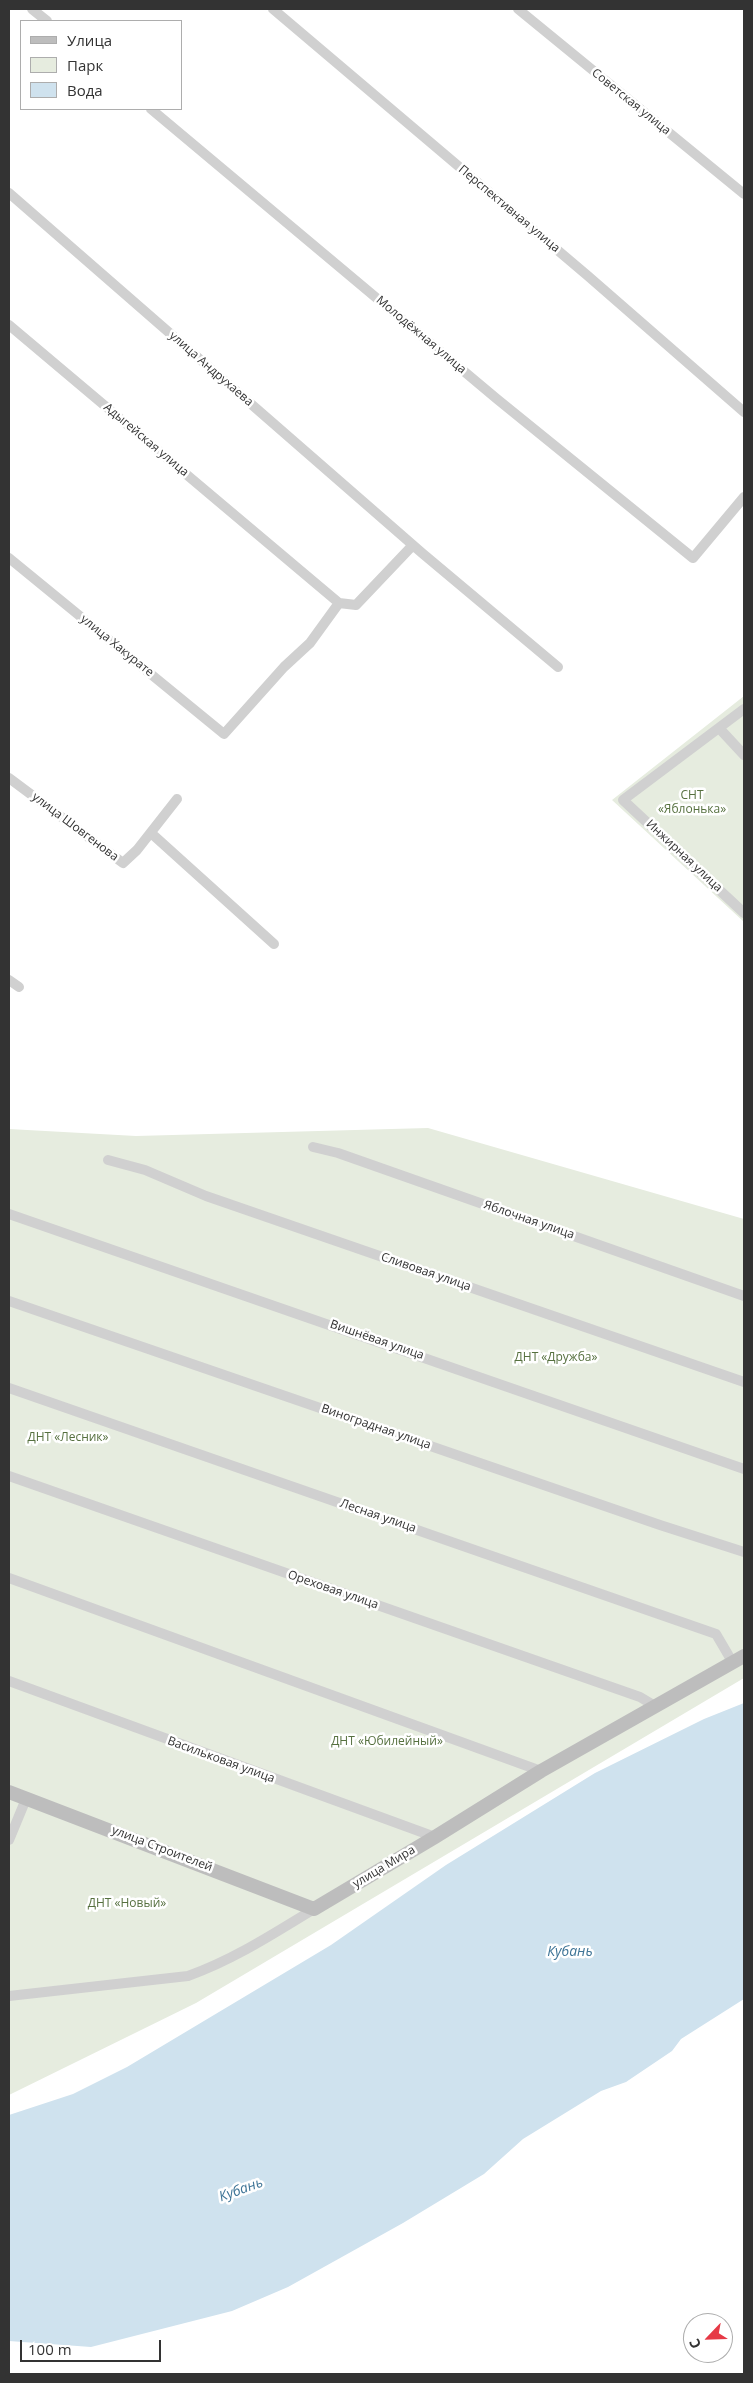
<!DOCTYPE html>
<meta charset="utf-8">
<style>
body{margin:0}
#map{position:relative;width:753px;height:2383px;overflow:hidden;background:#fff;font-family:"Open Sans",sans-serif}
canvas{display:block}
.frame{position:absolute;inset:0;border:10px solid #333;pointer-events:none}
.legend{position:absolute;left:20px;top:20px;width:162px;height:90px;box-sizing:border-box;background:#fff;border:1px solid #adadad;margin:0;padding:6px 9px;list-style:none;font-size:15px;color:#333}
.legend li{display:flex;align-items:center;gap:10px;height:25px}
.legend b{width:25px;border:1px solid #adadad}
.north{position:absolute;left:683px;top:2313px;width:50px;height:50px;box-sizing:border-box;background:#fff;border:1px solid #adadad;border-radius:50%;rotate:246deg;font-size:14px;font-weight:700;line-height:20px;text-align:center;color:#333}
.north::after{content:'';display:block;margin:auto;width:18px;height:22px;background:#e63946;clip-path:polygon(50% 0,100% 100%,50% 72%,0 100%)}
.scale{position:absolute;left:20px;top:2340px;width:141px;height:22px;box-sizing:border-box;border:2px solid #333;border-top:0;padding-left:6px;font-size:15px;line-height:18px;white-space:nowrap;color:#333;-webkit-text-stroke:4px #fff;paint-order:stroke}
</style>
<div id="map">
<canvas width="753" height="2383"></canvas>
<div class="frame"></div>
<ul class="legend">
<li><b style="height:6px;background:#bdbdbd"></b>Улица</li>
<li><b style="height:14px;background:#e6ecdf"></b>Парк</li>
<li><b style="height:14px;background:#cfe2ee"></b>Вода</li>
</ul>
<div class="north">С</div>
<div class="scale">100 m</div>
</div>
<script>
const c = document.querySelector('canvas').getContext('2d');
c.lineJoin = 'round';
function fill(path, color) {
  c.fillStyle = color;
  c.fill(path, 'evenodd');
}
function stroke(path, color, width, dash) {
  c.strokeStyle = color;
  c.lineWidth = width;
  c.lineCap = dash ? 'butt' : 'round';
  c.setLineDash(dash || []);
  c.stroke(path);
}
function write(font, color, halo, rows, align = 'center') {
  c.font = font + ' "Open Sans",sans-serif';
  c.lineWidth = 5;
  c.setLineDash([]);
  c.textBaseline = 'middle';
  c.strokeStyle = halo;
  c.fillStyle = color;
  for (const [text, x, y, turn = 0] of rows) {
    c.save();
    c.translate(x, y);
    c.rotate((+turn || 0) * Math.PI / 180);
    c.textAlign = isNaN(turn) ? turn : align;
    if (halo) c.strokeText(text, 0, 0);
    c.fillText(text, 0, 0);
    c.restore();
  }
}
fill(new Path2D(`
 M744,696V922L612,800Z
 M428,1128L744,1219V1678L196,2003L9,2095V1129L136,1136Z`), '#e6ecdf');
fill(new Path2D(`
 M744,1703V1999L681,2039L672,2051L626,2082L601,2091L523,2139L484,2174L403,2223L288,2287L232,2311L91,2347L9,2341V2115L73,2094L127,2067L331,1945L446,1865L595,1773L704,1719Z`), '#cfe2ee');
stroke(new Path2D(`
 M32,9L47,21
 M273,9L588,276L744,412
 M518,9L744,194
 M151,109L497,399L693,558L744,497
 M9,193L422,553L558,667
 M9,325L339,603L310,643L284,667L224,734L9,558
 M339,603L356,605L413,545
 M744,709L623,800L744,913
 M719,728L744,755
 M9,778L123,863L137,850L177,799
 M151,833L274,944
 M9,980L19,987
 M313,1147L338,1153L744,1296
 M108,1160L145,1170L206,1196L744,1382
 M9,1214L744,1469
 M9,1301L660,1525L744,1552
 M9,1388L716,1634L733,1663
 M9,1476L640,1697L655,1706
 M9,1578L541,1771
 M9,1681L435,1837
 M9,1840L26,1799
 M9,1996L188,1976C233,1960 273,1934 314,1909`), '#d0d0d0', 10);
stroke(new Path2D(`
 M9,1792L314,1909L435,1837L541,1771L744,1656`), '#bdbdbd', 14);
write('12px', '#333', '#fff', [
 ["Советская улица",631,102,39],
 ["Перспективная улица",509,209,40],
 ["Молодёжная улица",421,335,40],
 ["улица Андрухаева",211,369,41],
 ["Адыгейская улица",146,440,40],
 ["улица Хакурате",117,646,39],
 ["улица Шовгенова",75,827,37],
 ["Инжирная улица",684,856,43],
 ["Яблочная улица",529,1220,19],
 ["Сливовая улица",426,1272,19],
 ["Вишнёвая улица",377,1340,19],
 ["Виноградная улица",376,1427,19],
 ["Лесная улица",378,1516,19],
 ["Ореховая улица",333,1590,19],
 ["Васильковая улица",221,1760,20],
 ["улица Строителей",162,1849,21],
 ["улица Мира",384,1867,-31]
]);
write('12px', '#56703f', '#fff', [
 ["СНТ",692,796],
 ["«Яблонька»",692,810],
 ["ДНТ «Дружба»",556,1358],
 ["ДНТ «Лесник»",68,1438],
 ["ДНТ «Юбилейный»",387,1742],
 ["ДНТ «Новый»",127,1904]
]);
write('italic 14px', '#3f7597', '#fff', [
 ["Кубань",570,1952],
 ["Кубань",241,2190,-20]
]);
</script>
